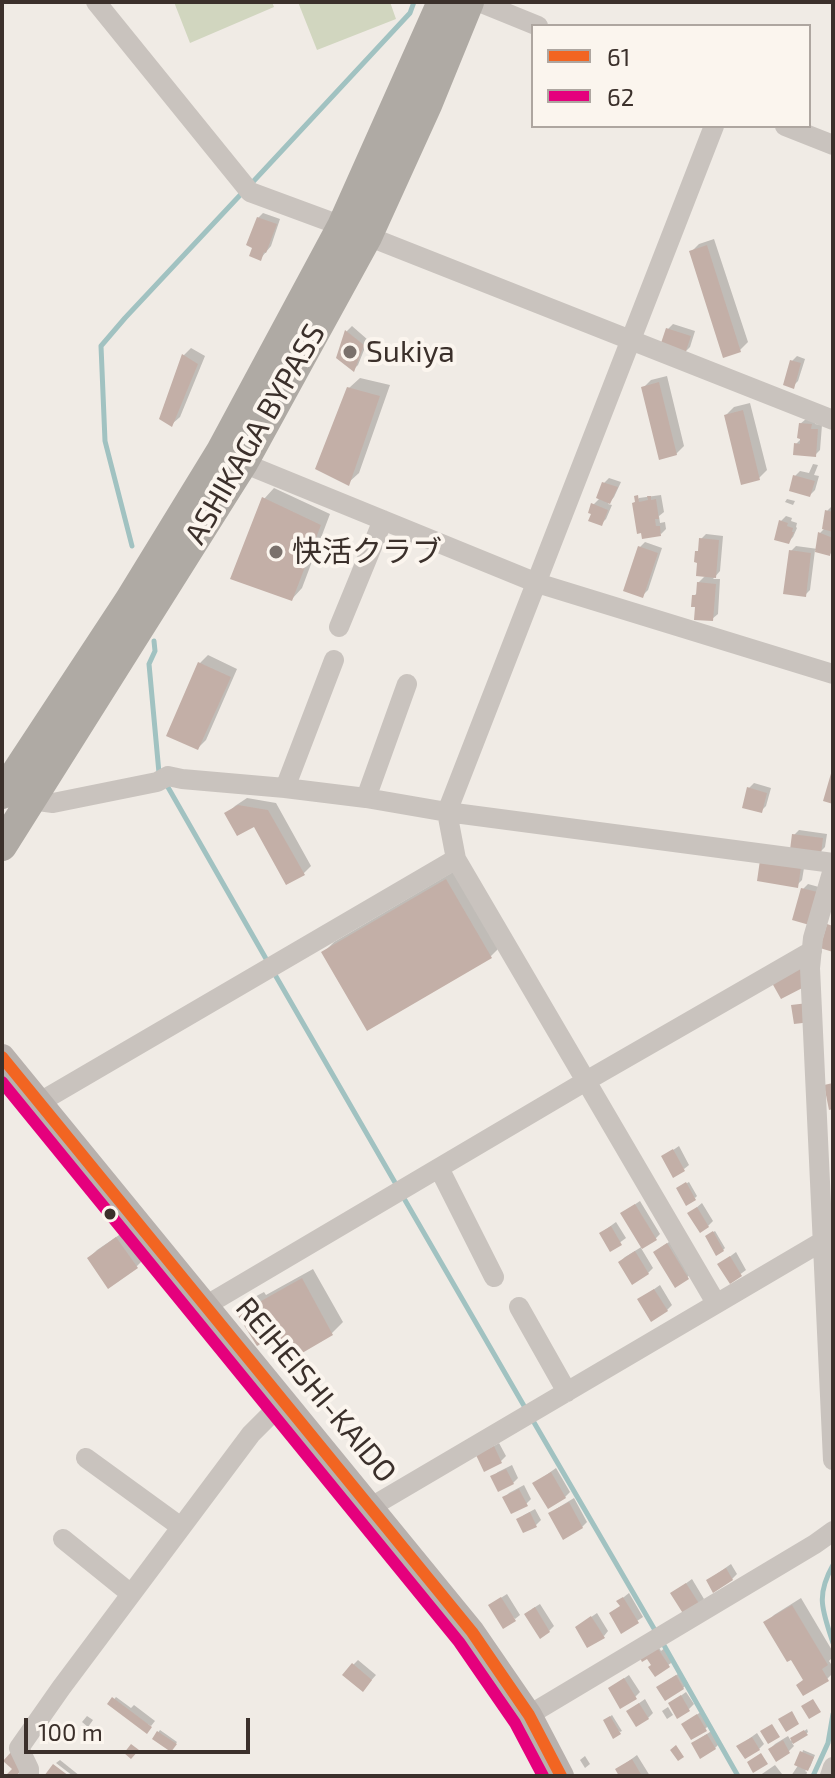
<!DOCTYPE html>
<meta charset="utf-8">
<style>
body{margin:0}
#map{position:relative;width:835px;height:1778px;overflow:hidden;background:#f0ebe5;font-family:"Exo 2",sans-serif}
canvas{display:block}
.frame{position:absolute;inset:0;border:4px solid #3b302b;pointer-events:none}
.legend{position:absolute;left:531px;top:24px;width:280px;height:104px;box-sizing:border-box;background:#fbf5ee;border:2px solid #aea6a0;margin:0;padding:10px 14px;list-style:none;font-size:24px;color:#3b302b}
.legend li{display:flex;align-items:center;gap:16px;height:40px}
.legend b{width:40px;border:2px solid #aea6a0}
.scale{position:absolute;left:24px;top:1718px;width:226px;height:36px;box-sizing:border-box;border:4px solid #3b302b;border-top:0;padding-left:10px;font-size:24px;line-height:28px;white-space:nowrap;color:#3b302b;-webkit-text-stroke:6px #fbf5ee;paint-order:stroke}
</style>
<div id="map">
<canvas width="835" height="1778"></canvas>
<div class="frame"></div>
<ul class="legend">
<li><b style="height:10px;background:#f26522"></b>61</li>
<li><b style="height:10px;background:#e5007d"></b>62</li>
</ul>
<div class="scale">100 m</div>
</div>
<script>
const c = document.querySelector('canvas').getContext('2d');
c.lineJoin = 'round';
function fill(path, color) {
  c.fillStyle = color;
  c.fill(path, 'evenodd');
}
function stroke(path, color, width, dash) {
  c.strokeStyle = color;
  c.lineWidth = width;
  c.lineCap = dash ? 'butt' : 'round';
  c.setLineDash(dash || []);
  c.stroke(path);
}
function write(font, color, halo, rows, align = 'center') {
  c.font = font + ' "Exo 2","Noto Sans JP",sans-serif';
  c.lineWidth = 8;
  c.setLineDash([]);
  c.textBaseline = 'middle';
  c.strokeStyle = halo;
  c.fillStyle = color;
  for (const [text, x, y, turn = 0] of rows) {
    c.save();
    c.translate(x, y);
    c.rotate((+turn || 0) * Math.PI / 180);
    c.textAlign = isNaN(turn) ? turn : align;
    if (halo) c.strokeText(text, 0, 0);
    c.fillText(text, 0, 0);
    c.restore();
  }
}
fill(new Path2D(`
 M174,2H272L274,7L190,43Z
 M298,2H390L396,19L317,50Z`), '#d1d6bf');
fill(new Path2D(`
 M263,213L280,219L271,246L261,258L255,246L258,218Z
 M714,239L748,342L740,350L691,252L699,244Z
 M673,324L695,331L690,347L685,352L668,329Z
 M352,326L368,340L358,365L354,369L338,358L347,331Z
 M191,348L205,356L180,417L172,424L184,355Z
 M797,356L805,359L798,381L793,386L792,361Z
 M667,376L684,446L676,454L643,388L651,380Z
 M360,378L390,385L359,473L348,483L349,388Z
 M750,403L767,470L759,478L726,415L734,407Z
 M806,419L816,420L815,424L822,425L820,450L815,455L796,444L803,437L800,424Z
 M813,464L818,465L814,475L819,476L815,490L810,495L795,476L800,471L809,473Z
 M609,478L621,482L614,497L608,504L612,505L606,519L601,524L593,505L600,498L604,483Z
 M274,488L330,514L302,588L292,599L264,499Z
 M661,495L664,512L659,516L660,523L665,522L666,529L661,534L634,503L639,498Z
 M787,499L795,501L793,505L785,502Z
 M833,505V551L830,554L815,550L810,590L805,595L791,551L796,546L818,549L820,533L824,529L827,511Z
 M786,516L792,518L791,521L797,523L796,527L797,528L793,537L788,542L781,521Z
 M706,534L723,536L720,571L713,579H720L718,614L712,619L694,596L698,592V583L706,575L700,549L701,539Z
 M645,542L662,548L648,590L643,595L640,547Z
 M208,655L237,669L206,740L198,748L200,663Z
 M754,783L771,788L766,806L761,811L749,788Z
 M247,798L276,803L311,866L303,874L254,824L227,814L235,806Z
 M799,830L827,834L825,847L820,852L794,835Z
 M805,862L802,880L797,885L759,879Z
 M458,869L502,945L491,956L367,1028L323,953L334,942Z
 M808,884L826,889L817,919L803,889Z
 M679,1146L689,1165L684,1169L663,1157Z
 M689,1182L697,1196L695,1198L680,1187Z
 M640,1201L660,1234L655,1239L641,1248L653,1268L648,1273L620,1262L625,1257L643,1246L628,1209Z
 M702,1203L713,1221L708,1226L690,1213Z
 M616,1222L626,1238L611,1249L601,1233Z
 M125,1231L144,1259L136,1267L89,1258L97,1250Z
 M715,1231L725,1248L723,1250L709,1235Z
 M672,1240L693,1273L676,1285L660,1248Z
 M736,1252L746,1270L731,1281L720,1264Z
 M313,1269L343,1322L332,1333L286,1361L271,1336L238,1311L249,1300L264,1292L266,1295Z
 M660,1285L672,1305L667,1310L640,1299Z
 M499,1443L506,1456L501,1461L478,1455Z
 M512,1465L518,1478L513,1483L493,1476L498,1472Z
 M556,1468L570,1492L565,1497L535,1483Z
 M524,1485L531,1499L526,1504L504,1498L509,1493Z
 M574,1498L587,1522L582,1527L551,1514L556,1509Z
 M535,1509L541,1520L536,1525L524,1531L519,1520L524,1515Z
 M731,1564L737,1574L732,1579L708,1580Z
 M692,1579L704,1599L699,1604L673,1593Z
 M629,1593L643,1617L622,1631L621,1605L619,1601Z
 M507,1594L520,1615L515,1619L496,1601Z
 M801,1598L833,1652V1657L829,1661L833,1667V1673L827,1679L805,1680L766,1623L774,1615Z
 M540,1604L554,1626L549,1631L532,1609Z
 M597,1613L608,1631L604,1636L577,1627Z
 M657,1644L661,1651L666,1647L674,1661L655,1674Z
 M358,1660L376,1675L368,1684L353,1665Z
 M681,1672L688,1683L683,1688L664,1683Z
 M629,1675L640,1692L635,1697L610,1688Z
 M686,1692L694,1704L689,1709L671,1703Z
 M116,1697L131,1708L134,1705L155,1721L151,1726L110,1704Z
 M645,1699L653,1713L648,1718L628,1711Z
 M668,1707L673,1715L667,1719L662,1711Z
 M702,1711L710,1724L705,1729L684,1724Z
 M612,1715L622,1731L620,1732L607,1719Z
 M87,1716L93,1720L88,1727L82,1722Z
 M807,1729L808,1732L806,1734L792,1743L794,1746L789,1751L776,1759L770,1749L775,1744L788,1736L791,1741Z
 M160,1730L177,1742L171,1750L154,1738Z
 M713,1730L720,1743L715,1748L699,1739Z
 M757,1733L764,1744L759,1749L739,1746Z
 M803,1750L815,1755L810,1767L805,1771L807,1772L806,1776H791L799,1764Z
 M637,1755L650,1776H622L618,1769Z
 M585,1756L590,1764L585,1768L580,1760Z
 M60,1760L80,1776H73L56,1763Z
 M775,1765L782,1774L780,1776H759Z`), '#0003');
stroke(new Path2D(`
 M250,185L410,13L414,2
 M132,546L105,441L101,346L125,318L243,192
 M154,641L155,651L149,664L159,773
 M165,782L269,964
 M274,973L397,1186
 M402,1195L527,1411
 M532,1419L656,1632
 M833,1565C815,1597 823,1611 833,1643
 M661,1640L738,1776
 M813,1776L828,1743L833,1714`), '#a1c2c1', 5);
fill(new Path2D(`
 M257,217L277,224L266,253L264,252L261,261L249,256L252,248L246,245Z
 M707,245L741,352L723,358L689,251Z
 M666,328L691,336L685,354L660,346Z
 M345,330L364,345L354,372L336,358Z
 M182,354L198,364L172,427L159,419Z
 M790,360L801,363L794,389L783,385Z
 M659,382L677,455L659,460L641,387Z
 M347,387L380,396L349,486L315,469Z
 M743,410L760,480L741,485L724,415Z
 M799,423L812,424L811,429H818L816,457L793,455L794,443L800,444V439L797,438Z
 M793,475L815,481L810,497L789,491Z
 M602,482L618,487L610,504L596,498Z
 M638,495L639,502L648,500L647,496H651V500L656,499L659,519H655L656,526H660L661,536L642,539L641,533L637,534L632,503L635,502L634,496Z
 M262,497L321,525L292,601L230,579Z
 M591,503L608,510L602,526L588,521L591,514L588,513Z
 M825,510L833,512V532L822,529Z
 M779,520L788,523L787,526L793,528L792,532H794L789,544L774,540Z
 M818,532L833,538L830,556L815,552Z
 M699,538L719,540L716,578L696,576L697,563L694,562L695,551H698Z
 M638,546L658,553L643,598L623,591Z
 M789,550L811,553L806,597L783,594Z
 M697,582L716,584L713,621L694,620L695,607H691L692,595H696Z
 M198,662L231,677L198,750L166,736Z
 M832,770H833V804L823,801Z
 M747,787L767,793L762,813L742,808Z
 M238,805L268,810L305,875L286,885L254,827L237,836L224,813Z
 M792,834L823,838L821,854L790,850Z
 M760,860L801,867L798,888L757,881Z
 M446,879L492,958L367,1031L321,952Z
 M801,888L822,893L813,926L792,920Z
 M827,924L833,926V952L820,948Z
 M801,968L810,984L781,999L772,983Z
 M808,1003L811,1022L794,1024L791,1005Z
 M833,1083V1109L829,1110L824,1085Z
 M673,1149L685,1171L673,1178L661,1156Z
 M686,1182L696,1200L686,1206L676,1188Z
 M635,1204L657,1240L642,1249L620,1213Z
 M697,1207L709,1227L700,1233L687,1213Z
 M611,1226L622,1245L610,1252L599,1233Z
 M713,1231L724,1251L716,1256L705,1236Z
 M116,1237L138,1268L108,1289L87,1258Z
 M667,1243L689,1279L675,1288L653,1252Z
 M635,1251L649,1274L632,1285L618,1262Z
 M730,1256L742,1276L730,1284L717,1264Z
 M302,1278L333,1335L285,1363L271,1339L257,1346L235,1311L252,1301L254,1305Z
 M654,1289L668,1311L651,1322L637,1299Z
 M494,1446L502,1463L484,1472L476,1455Z
 M506,1469L514,1484L498,1492L490,1476Z
 M551,1472L566,1498L548,1509L532,1483Z
 M519,1489L528,1506L511,1514L502,1497Z
 M569,1502L583,1528L563,1540L548,1513Z
 M530,1512L537,1527L523,1533L516,1519Z
 M726,1568L733,1580L713,1593L706,1580Z
 M686,1583L700,1605L684,1615L670,1593Z
 M501,1597L516,1621L503,1629L488,1605Z
 M623,1597L639,1623L621,1634L609,1613L620,1606L616,1601Z
 M792,1605L828,1665L822,1669L829,1681L803,1696L796,1685L803,1680L791,1660L787,1662L763,1622Z
 M535,1607L550,1632L540,1639L524,1614Z
 M591,1616L605,1638L587,1648L575,1627Z
 M655,1644L670,1667L655,1677L648,1667L651,1665L647,1659L642,1662L638,1654Z
 M352,1663L372,1680L363,1692L342,1675Z
 M676,1675L684,1689L665,1701L656,1687Z
 M624,1678L637,1699L620,1709L608,1688Z
 M681,1695L690,1711L677,1719L668,1703Z
 M112,1697L152,1727L147,1734L107,1704Z
 M813,1699L821,1712L809,1719L801,1706Z
 M639,1703L649,1719L636,1727L626,1711Z
 M792,1711L799,1724L786,1732L778,1719Z
 M697,1714L707,1731L691,1740L681,1724Z
 M610,1716L621,1734L613,1739L603,1720Z
 M772,1724L780,1737L768,1744L760,1731Z
 M804,1730L808,1735L793,1744L790,1738Z
 M157,1731L177,1744L171,1752L152,1739Z
 M707,1734L716,1749L700,1759L691,1743Z
 M752,1737L760,1750L745,1759L736,1746Z
 M783,1740L790,1753L776,1762L768,1749Z
 M131,1744L139,1750L131,1759L124,1753Z
 M676,1745L684,1757L678,1761L670,1750Z
 M12,1751L27,1765L16,1776L7,1774L12,1769L3,1761Z
 M800,1751L814,1757L808,1771L794,1765Z
 M761,1753L768,1764L753,1773L747,1762Z
 M632,1759L642,1776H619L615,1769Z
 M53,1764L69,1776H44Z`), '#c3afa7');
stroke(new Path2D(`
 M96,2L250,192L342,226L833,420
 M479,2L538,26
 M714,126L447,812L456,859L716,1303
 M785,126L833,145
 M243,463L537,583L833,674
 M339,627L383,520
 M285,788L334,660
 M366,798L407,684
 M31,800L53,803L157,782L168,776L182,779L285,788L366,798L447,812L833,863
 M833,869L813,938L810,968L833,1460
 M40,1102L456,859
 M439,1168L494,1277
 M205,1306L586,1081L812,951
 M519,1307L567,1392
 M86,1458L181,1527
 M371,1507L823,1241
 M63,1539L131,1594
 M529,1715L815,1544L833,1531
 M29,1776V1769L19,1748L61,1688L251,1434L283,1402
 M830,1776L833,1767`), '#c9c3be', 20);
stroke(new Path2D(`
 M2,1057L472,1632L529,1715L561,1776`), '#b8b1ad', 26);
stroke(new Path2D(`
 M2,794L129,601L221,451L342,226L442,2
 M2,846L243,463L367,237L427,105L469,2`), '#afaaa4', 30);
stroke(new Path2D(`
 M2,1057L472,1632L529,1715L561,1776`), '#f26522', 12);
stroke(new Path2D(`
 M2,1082L459,1642L515,1723L543,1776`), '#e5007d', 12);
for (const [x, y, r, color] of [
 [350,352,8,"#7a716c"],
 [276,552,8,"#7a716c"],
 [110,1214,7,"#3b302b"]
]) {
  const dot = new Path2D();
  dot.arc(x, y, r, 0, 2 * Math.PI);
  c.fillStyle = color;
  c.fill(dot);
  stroke(dot, '#fbf5ee', 3);
}
write('30px', '#3b302b', '#fbf5ee', [
 ["Sukiya",366,352],
 ["快活クラブ",292,552]
], 'left');
write('30px', '#3b302b', '#fbf5ee', [
 ["ASHIKAGA BYPASS",255,434,-60],
 ["REIHEISHI-KAIDO",316,1390,50]
]);
</script>
